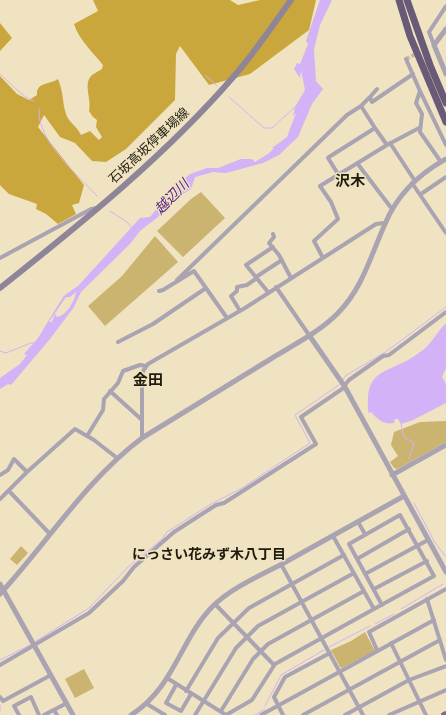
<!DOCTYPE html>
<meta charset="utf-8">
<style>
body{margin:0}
canvas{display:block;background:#f0e3c1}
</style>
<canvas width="446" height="715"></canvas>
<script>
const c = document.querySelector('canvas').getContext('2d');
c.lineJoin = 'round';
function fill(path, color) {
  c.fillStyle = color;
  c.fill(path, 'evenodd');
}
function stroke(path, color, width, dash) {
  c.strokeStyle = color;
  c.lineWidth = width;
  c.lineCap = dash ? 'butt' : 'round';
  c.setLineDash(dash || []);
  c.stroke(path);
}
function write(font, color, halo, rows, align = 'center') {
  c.font = font + ' Raleway,"Noto Sans JP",sans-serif';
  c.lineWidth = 3;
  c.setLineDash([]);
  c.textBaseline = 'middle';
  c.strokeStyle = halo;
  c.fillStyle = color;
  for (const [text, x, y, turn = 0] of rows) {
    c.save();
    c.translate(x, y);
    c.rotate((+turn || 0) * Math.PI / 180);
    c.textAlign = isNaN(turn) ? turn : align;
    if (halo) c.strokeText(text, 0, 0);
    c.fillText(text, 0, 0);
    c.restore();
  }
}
fill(new Path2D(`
 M201,192L225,218L183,257L157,231L191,199Z
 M155,236L178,262L105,326L88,306L122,276Z
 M446,421V442L397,469L394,468L390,462L398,456L391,445L394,432L420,422Z
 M21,546L28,553L17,565L10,559Z
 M365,632L375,651L342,668L340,667L331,650L351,641Z
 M84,669L94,688L75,698L65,679Z`), '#cbb370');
fill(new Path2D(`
 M93,0H230L238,5L260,0H316L309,30L250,74L209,85L180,46L176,54L175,100L126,149L106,162L92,161L75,143L60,137L44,115L38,127L84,185L79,203L72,205L76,214L58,224L46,214L36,209L37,204L9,194L0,185V76L17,94L29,100L37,95C36,82 49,85 58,79C64,94 62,101 66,114C68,122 78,127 81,135L90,131L99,140L102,137L96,127L97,120L93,117L89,111C92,100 83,85 91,76C94,73 99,71 102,69L103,65C93,53 78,38 74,24L98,11Z
 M0,23L12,38L0,51Z`), '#caa73c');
fill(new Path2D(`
 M320,0H332L320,25L314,49L316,81L323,89L312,104L298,137L279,155L263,163L226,173L213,172L195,177L191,189L180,196L168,207L169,210L163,213L140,231L130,244L81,292L74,307L50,339L11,385L8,384L0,389V378L20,364L27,355L24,354L38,338L63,297C67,293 73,289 78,286L140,218L150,217L166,197H164L190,174L207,168H218L241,159H252L255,162L268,154L274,148H272L287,137L296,113L293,116L295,107L305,90L301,70L300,78L294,69L297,63L300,64L308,44L306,41ZM76,292C75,301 66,316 57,317L55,314L52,322H49L66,297H70Z
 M445,324H446V368L442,377L446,384V403L413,420L401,424L398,419H395L394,423C384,425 377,419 371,412L369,413C367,409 368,403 368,398C369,374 384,372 402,363C409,360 416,355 423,350C432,343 437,332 445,324Z`), '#d3b2f8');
stroke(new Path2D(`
 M0,74C8,81 26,100 34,101
 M205,75L217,86
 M229,97L264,128H272L296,106
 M39,109C37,141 77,174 97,196
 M110,211L127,222L132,228
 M0,351L6,353L31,343H35
 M343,380L345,376L387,351L446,307
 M401,424L404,437L414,443L409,459
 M414,503L434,541L446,557
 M401,609L443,584
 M375,624L394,614
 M36,641L89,608L128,567L162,539L167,532L211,504L242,488L310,443L295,415L339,385
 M329,647L370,626
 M0,660L30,645
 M0,705V711
 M265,706L281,675L324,650
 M255,715L265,709`), '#d3b2f8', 1);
stroke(new Path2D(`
 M406,59L418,53`), '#c6bb9d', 4, [4, 2]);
stroke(new Path2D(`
 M434,45L429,32L446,6
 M406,59L420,91L416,103L422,114L420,132L441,162
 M420,91L446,145
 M370,97L377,89
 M375,128L361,106L370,97L372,102L413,74
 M390,143L415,181
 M357,163L392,209
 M338,174L328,158L329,157L375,128L387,145
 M412,183L446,233
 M421,194L446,177
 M273,234L274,237L269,243L279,255L291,278
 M0,258L91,209L97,208
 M323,258L314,241L338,219L331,202L320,186L387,145L419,128
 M256,277L282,260
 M177,280L347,115L361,106
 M276,287L309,335
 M159,291L163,290L194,271L227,318
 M268,292L246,265L273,247
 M240,311L231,296L237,291V287L247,285L257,278
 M118,342L153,324L206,288
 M344,386L349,380L383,356L389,355L446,312
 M110,391L142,420
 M87,436L103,410L104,399L118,383L123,371L140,365L146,366
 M142,438V378L143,371L148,364L245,308L376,224L385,223
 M0,475L8,470L14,459L27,472
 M9,491L50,534
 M0,499L27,472L75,429L94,440L117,458
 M358,522L365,534
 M357,559L409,529
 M281,564L363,715
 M365,574L428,540
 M374,589L427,561
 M427,599L446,660
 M215,604L274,665
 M374,609L434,576L400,515L349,544L382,605
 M391,643L426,715
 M377,650L369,632L446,589
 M0,665L89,613L123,581L134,567L174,532L216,505L224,503L316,444L301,417L345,387
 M167,678L226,715L252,700L275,664L374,609L333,536
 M176,685L166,703L181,711L191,694
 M186,691L218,638L249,608L344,555
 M0,697L3,701L51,675
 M147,704L165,715
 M54,710L57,715
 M221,711L253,659L268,644L364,591
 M19,715L14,706L31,697L39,715
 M44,715L67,703
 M195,715L236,648L258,626L354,573
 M261,715L434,620
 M283,715L274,697L285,677L330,653
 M303,715L440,640
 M345,715L409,680L446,666
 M389,715L446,690`), '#aaa4b2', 4);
stroke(new Path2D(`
 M446,29L434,45L446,74
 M309,335L345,387L446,572
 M392,475L446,445
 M0,584L73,715
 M0,594C48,542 85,481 142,438C184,412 227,386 269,360C293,345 320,332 339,312C363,287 371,255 385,224C397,195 419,174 446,159
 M131,715C174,688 180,640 212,607C231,588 259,576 282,564C323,541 363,519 404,496`), '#aaa4b2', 5);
stroke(new Path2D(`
 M0,288C83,222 166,155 235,75C255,52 273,25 291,0`), '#8e8599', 6);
stroke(new Path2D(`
 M444,715L446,714`), '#7a6e87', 6);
stroke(new Path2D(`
 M399,0L410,36L446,122
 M407,0L430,65L446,103`), '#695b78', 7);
write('13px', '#201b0f', '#f0e3c1', [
 ["石坂高坂停車場線",149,146,-43]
]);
write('italic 14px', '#551c80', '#f0e3c1', [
 ["越辺川",172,197,-46]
]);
write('bold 14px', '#201b0f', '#f0e3c1', [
 ["にっさい花みず木八丁目",209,555]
]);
write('bold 15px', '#201b0f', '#f0e3c1', [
 ["沢木",350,181],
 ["金田",148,380]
]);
</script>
